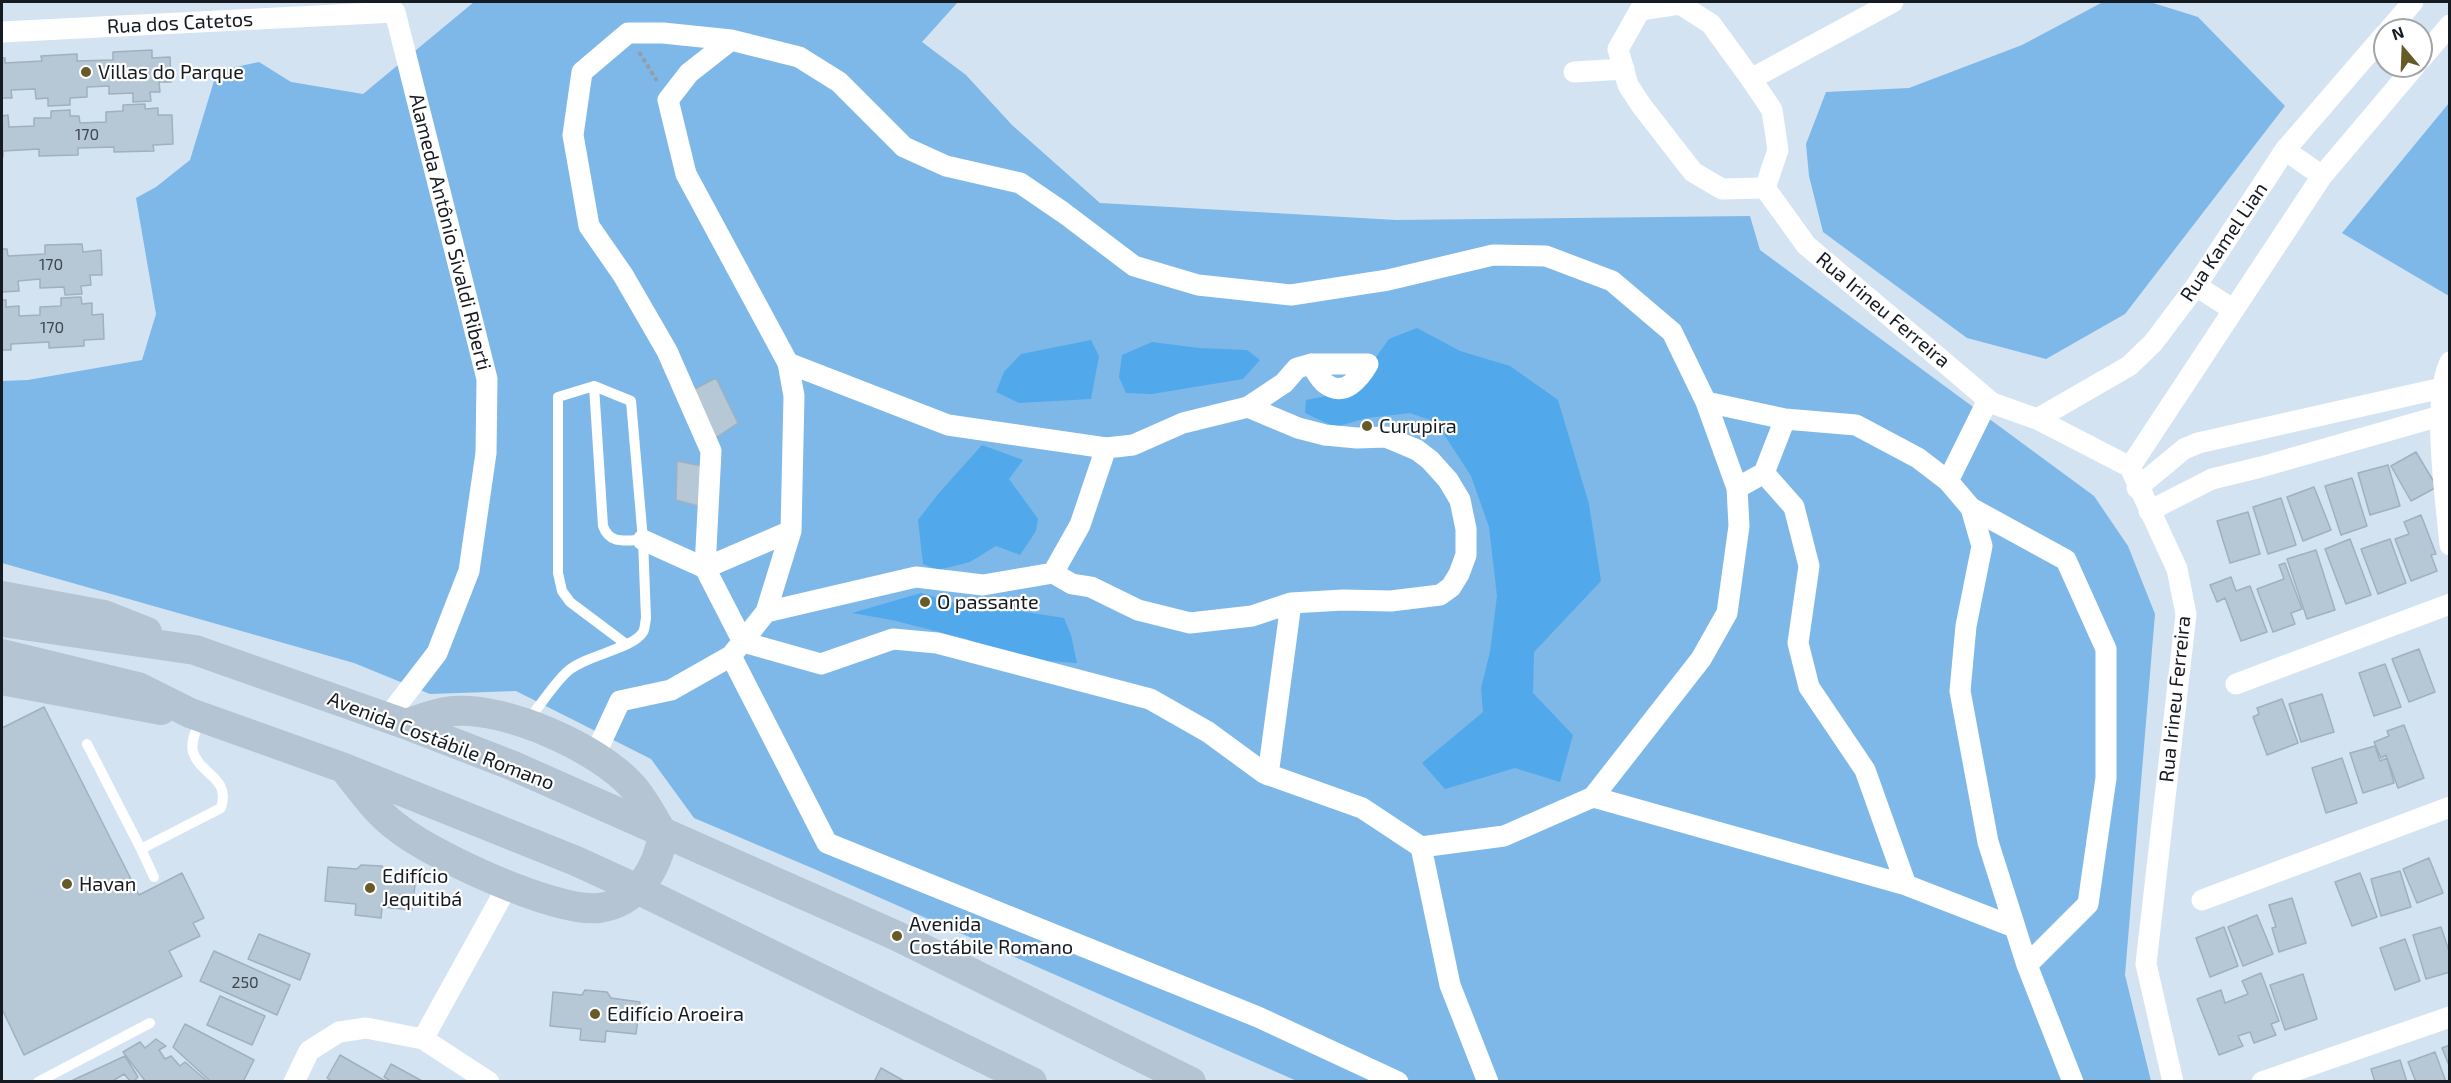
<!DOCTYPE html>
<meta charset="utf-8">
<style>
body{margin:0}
#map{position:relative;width:2451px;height:1083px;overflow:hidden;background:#d3e3f2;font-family:"Exo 2",sans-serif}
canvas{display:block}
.frame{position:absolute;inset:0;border:3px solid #161b21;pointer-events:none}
.north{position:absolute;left:2373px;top:18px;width:60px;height:60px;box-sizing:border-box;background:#fff;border:2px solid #a2a4a6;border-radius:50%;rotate:341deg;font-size:16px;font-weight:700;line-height:24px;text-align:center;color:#161b21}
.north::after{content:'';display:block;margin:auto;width:21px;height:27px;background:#685a27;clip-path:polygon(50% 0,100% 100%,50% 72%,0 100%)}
</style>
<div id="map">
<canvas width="2451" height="1083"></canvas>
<div class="frame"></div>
<div class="north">N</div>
</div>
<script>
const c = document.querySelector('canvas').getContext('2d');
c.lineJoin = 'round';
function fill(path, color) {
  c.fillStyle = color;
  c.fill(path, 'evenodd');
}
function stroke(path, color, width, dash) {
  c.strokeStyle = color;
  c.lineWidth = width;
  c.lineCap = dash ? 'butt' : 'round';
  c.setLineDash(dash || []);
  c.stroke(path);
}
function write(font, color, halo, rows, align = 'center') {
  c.font = font + ' "Exo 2",sans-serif';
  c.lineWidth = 4.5;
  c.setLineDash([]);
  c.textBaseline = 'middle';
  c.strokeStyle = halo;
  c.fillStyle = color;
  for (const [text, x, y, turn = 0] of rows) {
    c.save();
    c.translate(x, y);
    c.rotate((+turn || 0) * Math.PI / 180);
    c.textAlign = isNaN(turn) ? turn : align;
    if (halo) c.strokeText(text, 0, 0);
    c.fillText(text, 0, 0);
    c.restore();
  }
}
fill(new Path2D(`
 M474,2H958L922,42L966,75L1012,125L1100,203L1396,220L1750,216L1760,250L2094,496L2128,546L2155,614L2125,975L2151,1081H1297L819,871L694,818L651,759L516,691L430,694L354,663L2,563V381L28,380L142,360L156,314L136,198L156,187L190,160L217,71L259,62L291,82L363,94Z
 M2103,2H2150L2198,17L2285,106L2125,314L2046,359L1967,338L1823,232L1809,176L1806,144L1826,92L1909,88L2022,45Z
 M2449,103V296L2342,233Z`), '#7db8e9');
fill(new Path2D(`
 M1417,328L1460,351L1510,366L1558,400L1589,504L1601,581L1534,652L1533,693L1573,735L1560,782L1515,768L1445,789L1422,763L1483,712L1481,688L1490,652L1497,596L1489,527L1471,476L1436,422L1410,413L1367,418L1335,427L1305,413L1306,400L1361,389L1367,370L1389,339Z
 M1091,340L1099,356L1091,399L1019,403L996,392L1004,372L1021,354Z
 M1152,342L1199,348L1247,350L1260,360L1243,379L1152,394L1126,393L1119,377L1122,355Z
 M982,445L1023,460L1009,479L1038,519L1036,531L1020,555L996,546L970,562L938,570L923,564L918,520L939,493Z
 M921,593L958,604L1014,602L1019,611L1064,618L1071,635L1077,663L1017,659L967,639L892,620L852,613Z`), '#51a8eb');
const building = new Path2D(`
 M152,50V58L170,57L171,82H159L160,92H150L151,101L133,102V93L109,94V86L87,87V97L70,98V105L48,106V98L36,99L35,89L11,90L12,98H2V58H5V63L42,61L41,56L77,54V61L113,60V52Z
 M145,104V109L158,108V115H172L173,144L153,145L154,151L114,152V147L78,148V155L39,156V149L3,151V157H2V116L8,115L9,127L34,126V118H51V111L70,110V116H79L80,123L106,122V112L123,111V105Z
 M82,244L83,252L101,250L102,275H90L91,285L81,286L82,294L65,295L64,287L40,288V279L18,281L19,291L2,292V249H7L8,256L45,254V245Z
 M81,297L82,304L92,303V315L103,314L104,339L84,340V346L49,348V342L11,344V350H2V300H6V307L19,306V316L40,315V307L61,306V298Z
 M716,378L738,423L714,439L691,391Z
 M2416,452L2437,487L2411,501L2391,466Z
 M677,461L702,466L698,506L676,500Z
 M2388,465L2400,506L2370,515L2358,473Z
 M2352,478L2367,526L2341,535L2325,486Z
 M2314,487L2331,530L2303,541L2287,497Z
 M2281,498L2296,545L2268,554L2253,507Z
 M2248,512L2260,554L2230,563L2217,521Z
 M2421,515L2436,554L2431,555L2437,571L2411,581L2395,539L2409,534L2404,522Z
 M2350,539L2371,595L2346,604L2325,549Z
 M2390,539L2406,583L2378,594L2361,549Z
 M2316,550L2335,610L2307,619L2287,559Z
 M2285,563L2302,609L2291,613L2295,624L2273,632L2257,589L2284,579L2279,565Z
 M2231,577L2236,591L2250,586L2267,632L2241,641L2225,598L2217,602L2210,585Z
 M2419,649L2435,692L2409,702L2392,659Z
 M2385,664L2401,707L2374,716L2359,673Z
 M2322,694L2334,732L2301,742L2289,704Z
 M2282,699L2298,743L2267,755L2253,717L2259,714L2257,708Z
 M44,707L139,895L182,873L204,918L193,923L200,936L169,951L182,976L24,1055L2,1009V728Z
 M2404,725L2424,778L2398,788L2386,755L2381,758L2374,742L2389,736L2387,731Z
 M2375,746L2380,761L2387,758L2394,783L2363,793L2350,753Z
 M2342,758L2357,803L2326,813L2312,768Z
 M2429,858L2443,893L2417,903L2403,869Z
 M361,865L382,866L386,873L416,876L412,910L382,907L381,918L355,915L356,904L325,901L328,867L357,869Z
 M2400,871L2411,907L2381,916L2371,879Z
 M2360,873L2377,917L2352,926L2335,882Z
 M2292,898L2306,943L2279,952L2272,928L2276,927L2269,905Z
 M2257,915L2273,954L2243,966L2228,927Z
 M2224,927L2238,966L2210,977L2196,938Z
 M2441,927L2450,954V972L2426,979L2413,935Z
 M259,934L310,954L300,980L248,959Z
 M2405,939L2420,981L2395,990L2380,948Z
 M214,951L290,985L277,1015L200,981Z
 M2261,973L2279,1021L2271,1024L2276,1035L2254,1043L2250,1032L2238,1036L2243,1046L2219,1055L2197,999L2221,990L2225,1003L2248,994L2242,981Z
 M2303,974L2317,1019L2285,1030L2270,985Z
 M585,990L607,992L611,998L640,1002L636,1034L606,1031L605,1042L580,1040L581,1029L550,1026L553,992L582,995Z
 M220,996L265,1016L252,1045L207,1025Z
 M185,1024L254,1060L243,1082H211L173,1047Z
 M156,1039L166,1046L159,1050L165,1059L171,1056L180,1066L185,1062L208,1082H146L123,1052L140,1042L145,1048Z
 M2450,1045V1068L2442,1048Z
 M2435,1052L2446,1082H2416L2408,1062Z
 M340,1055L387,1082H333L327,1078Z
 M125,1056L138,1077L133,1082H131L124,1074L111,1082H69Z
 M2400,1060L2407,1082H2375L2371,1069Z
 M391,1064L424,1082H392L384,1077Z
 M881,1068L906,1082H874Z`);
fill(building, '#b6c7d5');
stroke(building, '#a0b0be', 1.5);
stroke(new Path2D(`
 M639,52L657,81`), '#929eaa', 4, [4.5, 3]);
stroke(new Path2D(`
 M594,386L603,526C610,545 625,540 643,540
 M526,722C540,707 553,684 568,671C586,655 633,649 643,632C645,629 645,623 646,618L643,540L631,401L594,386L558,397V573L562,591L570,602L626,644
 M87,744L141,849
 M154,877L141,849L221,808C231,777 200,775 193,752C190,741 197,729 200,720
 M38,1082L150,1023`), '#fff', 10);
stroke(new Path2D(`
 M1640,10L1618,49L1628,85L1641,105L1693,172L1722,189L1765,188
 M1640,10L1680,4L1711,24L1751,79L1772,110L1778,150L1765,188
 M2389,30L2413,2
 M2,32L395,12L487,379L486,453L469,571L437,653L387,718
 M731,40L663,33H628L582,72L573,135L589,226L623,275L667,351L711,451L705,568L743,642L821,664L893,639L937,643L1150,699L1208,732L1264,773L1362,808L1421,847L1504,836L1593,797L1701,659L1727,613L1739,526L1737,488L1706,402L1672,332L1612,281L1546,256L1493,255L1388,280L1291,295L1198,285L1134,266L1064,213L1020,183L946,166L904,147L839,82L799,57L731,40L689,73L668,100L686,174L788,363
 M2421,59L2450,25
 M1574,72L1624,69
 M1751,79L1893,2
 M2285,150L2322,176
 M1765,188L1806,245L1992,403L2037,419L2130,467L2177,569L2186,614L2146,964L2173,1082
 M2196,286L2234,310
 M2450,362C2431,400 2446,500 2450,545
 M1706,402L1785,419L1856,425L1918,458L1948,481L1988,400
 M1248,407L1298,428L1325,435L1357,438L1386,437L1417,450L1430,460L1448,480L1460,500L1466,529V555L1459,574L1451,587L1440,595L1391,601L1343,600L1291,603L1252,616L1190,623L1138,610L1091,587L1072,584L1053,573L1080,525L1106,448L1133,445L1183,423Z
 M1248,407L1284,383L1297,368L1311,364H1368C1360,378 1344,398 1326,384C1320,380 1315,370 1311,364
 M2037,419L2129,366L2153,343L2196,286L2285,150L2385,34
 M2130,467L2322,176L2415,66
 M1764,473L1794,507L1809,566L1798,643L1809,687L1865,770L1906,885L2014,927
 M1948,481L1971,508L2066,560L2106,649V778L2088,904L2027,965L2073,1082
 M1737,488L1764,473L1785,419
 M2137,488L2184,449L2198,443L2442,388
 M1971,508L1982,546L1966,626L1960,691L1988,842L2027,965
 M2149,511L2212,479L2261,467L2440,416
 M643,540L705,568L791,531
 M1053,573L983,585L916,577L766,612L791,531L794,396L788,363L948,425L1106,448
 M731,656L827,843L1258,1017L1398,1082
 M2236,684L2450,604
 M594,757L620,701L671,690L731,656L766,612
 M1268,775L1291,603
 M1593,797L1906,885
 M1421,847L1450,985L1488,1082
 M2202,900L2450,807
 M423,1039L508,885
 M294,1082L309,1051L339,1032L366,1028L423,1039L489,1082
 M2262,1082L2450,1017`), '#fff', 21);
stroke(new Path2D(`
 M2,596L104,615L147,632
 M2,622L195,650L405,724L511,765L897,936L1191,1082
 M2,654L138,687L190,713L344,768L576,861L637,889L1032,1082
 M2,680L161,710
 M346,771C362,791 377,813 398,828C433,856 556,913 599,908C637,903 658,868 663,834C654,819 645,801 633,787C599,748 506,707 454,711C438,712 421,719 405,724`), '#b4c4d3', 30);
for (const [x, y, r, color] of [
 [86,72,6,"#685a27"],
 [1367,426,6,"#685a27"],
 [925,602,6,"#685a27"],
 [67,884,6,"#685a27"],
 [370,888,6,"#685a27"],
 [897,936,6,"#685a27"],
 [595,1014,6,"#685a27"]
]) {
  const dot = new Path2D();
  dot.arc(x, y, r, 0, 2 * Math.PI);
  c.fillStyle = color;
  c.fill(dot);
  stroke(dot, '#fff', 2);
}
write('16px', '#3e464e', null, [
 ["170",87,135],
 ["170",51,265],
 ["170",52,328],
 ["250",245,983]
]);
write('20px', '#161b21', '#fff', [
 ["Rua dos Catetos",180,23,-3],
 ["Alameda Antônio Sivaldi Riberti",450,232,76],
 ["Rua Kamel Lian",2224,242,-56],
 ["Rua Irineu Ferreira",1883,310,40],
 ["Rua Irineu Ferreira",2175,699,-84],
 ["Avenida Costábile Romano",441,741,21]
]);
write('20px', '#161b21', '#fff', [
 ["Villas do Parque",98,72],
 ["Curupira",1379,426],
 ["O passante",937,602],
 ["Edifício",382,876],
 ["Jequitibá",382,899],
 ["Havan",79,884],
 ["Avenida",909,924],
 ["Costábile Romano",909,947],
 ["Edifício Aroeira",607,1014]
], 'left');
</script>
